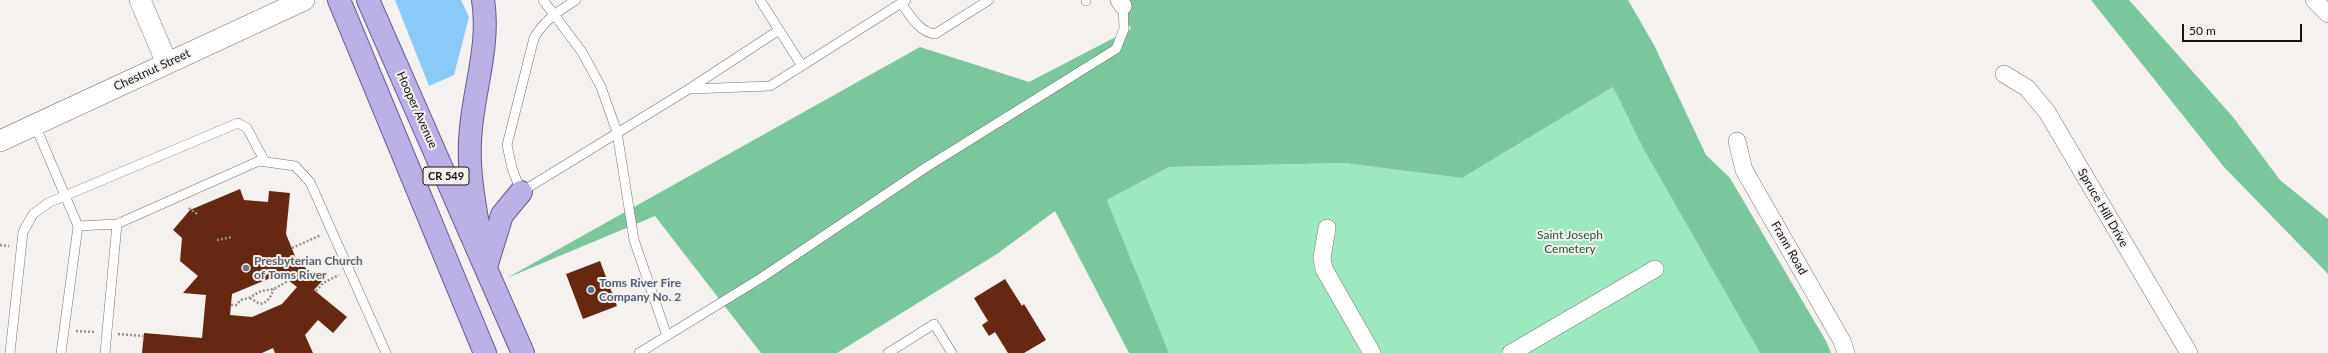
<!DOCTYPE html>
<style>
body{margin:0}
#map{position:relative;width:2328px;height:353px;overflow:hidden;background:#f5f1ef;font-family:Lato,sans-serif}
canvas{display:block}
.scale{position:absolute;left:2182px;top:24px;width:120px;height:18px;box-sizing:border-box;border:2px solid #151413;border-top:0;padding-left:5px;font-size:12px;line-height:14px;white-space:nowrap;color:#151413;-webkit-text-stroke:3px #f5f1ef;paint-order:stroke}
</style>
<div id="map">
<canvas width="2328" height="353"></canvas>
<div class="scale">50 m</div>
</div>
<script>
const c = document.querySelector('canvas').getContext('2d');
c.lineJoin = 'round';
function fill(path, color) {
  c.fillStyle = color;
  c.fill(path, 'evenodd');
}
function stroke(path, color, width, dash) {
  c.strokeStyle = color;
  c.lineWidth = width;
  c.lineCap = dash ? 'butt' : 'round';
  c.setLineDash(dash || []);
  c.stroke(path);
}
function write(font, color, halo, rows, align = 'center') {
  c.font = font + ' Lato,sans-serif';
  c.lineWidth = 4;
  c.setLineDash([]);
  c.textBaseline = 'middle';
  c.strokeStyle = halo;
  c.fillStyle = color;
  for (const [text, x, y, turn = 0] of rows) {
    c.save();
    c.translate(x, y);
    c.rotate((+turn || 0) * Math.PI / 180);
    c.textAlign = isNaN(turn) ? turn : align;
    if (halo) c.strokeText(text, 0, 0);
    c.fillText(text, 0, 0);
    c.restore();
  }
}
fill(new Path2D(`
 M1613,87L1643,148L1760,353H1169L1107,200L1169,167L1344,163L1462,178Z`), '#9de9bf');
fill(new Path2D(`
 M1116,0H1628L1654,45L1706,155L1730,178L1826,341L1831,353H1760L1643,148L1613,87L1462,178L1344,163L1169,167L1107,200L1169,353H1129L1055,211L997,254L837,353H761L655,216L507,278L920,47L1029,82L1131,29Z
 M2091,0H2129L2233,117L2280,180L2328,219V274L2224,167Z`), '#7ac69d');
fill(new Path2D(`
 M395,0H461L469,17L454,75L429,86Z`), '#89cafb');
fill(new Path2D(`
 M240,189L244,200L268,202L269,191L290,193L286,234L297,261L322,281L314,290L347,317L333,333L318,320L305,335L313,353H275L273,348L262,353H142L144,333L202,338L206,295L183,293L198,276L180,261L182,238L173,230L190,210ZM280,274L297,287L282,304L252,317L230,315L232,294Z
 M600,261L617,306L583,319L566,274Z
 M1005,279L1022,306L1024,304L1046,340L1024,353H1008L995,332L989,336L982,325L988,321L974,298Z`), '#662810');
const service = new Path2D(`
 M543,0L582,52L601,87L617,132L634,240L667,336
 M576,0C559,11 544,20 534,38L507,145L512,168L521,192L689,89L779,30
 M760,0L802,66
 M1086,0V1
 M901,3C910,15 919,32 935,34L989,0
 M690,89L770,86L906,0
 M35,125L78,226L117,224L259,161L295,166L310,182L386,353
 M10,353L23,232L33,214L48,203L238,123L247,128L265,162
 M61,353L78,226
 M105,353L117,224
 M639,353L761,278L925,168L1116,49L1124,29L1123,6
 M888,353L934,324L952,353`);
const minor = new Path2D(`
 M1119,0L1123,6
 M2314,0L2328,14
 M2004,74L2027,88L2047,112L2189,353
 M1737,141L1744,170L1842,341L1846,353
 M1327,228L1322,258L1324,269L1372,353
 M1511,353L1655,269`);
const tertiary = new Path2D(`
 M140,0L167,63
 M0,141L304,0`);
const primary = new Path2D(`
 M339,0L485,353
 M368,0L523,353
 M479,231C473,195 467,164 471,128C475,86 490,42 483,0
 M486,267L502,215L521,192`);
stroke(service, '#787573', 10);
stroke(minor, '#787573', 18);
stroke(tertiary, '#787573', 22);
stroke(primary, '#645792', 24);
stroke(new Path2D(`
 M189,208L197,214
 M217,240L232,237
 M0,245L9,246
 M292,248L321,235
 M316,291L323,283L339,275
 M250,298L260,304C269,302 270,297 274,289
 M231,305H236L241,300L249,298L261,291L274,289L288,281
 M76,331L95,332
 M118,334L143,336`), '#959291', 2.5, [2, 2]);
stroke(service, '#fff', 9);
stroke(minor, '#fff', 17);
stroke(tertiary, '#fff', 21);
stroke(primary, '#bbb0e6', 22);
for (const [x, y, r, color] of [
 [246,268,4,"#6b7280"],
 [591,290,4,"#5c6f8a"]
]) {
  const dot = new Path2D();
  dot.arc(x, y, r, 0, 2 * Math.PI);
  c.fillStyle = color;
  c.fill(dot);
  stroke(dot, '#f5f1ef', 1.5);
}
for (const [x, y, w] of [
 [446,176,46]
]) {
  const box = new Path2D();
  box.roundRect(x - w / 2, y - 9, w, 18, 3);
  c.fillStyle = '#f5f1ef';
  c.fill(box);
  stroke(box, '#151413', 1);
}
write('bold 11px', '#151413', null, [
 ["CR 549",446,176]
]);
write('12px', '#151413', '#f5f1ef', [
 ["Chestnut Street",152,70,-25],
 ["Hooper Avenue",417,110,66],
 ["Spruce Hill Drive",2103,208,60],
 ["Frann Road",1789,248,60]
]);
write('12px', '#1c553a', '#f5f1ef', [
 ["Saint Joseph",1570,235],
 ["Cemetery",1570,249]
]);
write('bold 12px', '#5b616d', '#f5f1ef', [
 ["Presbyterian Church",254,261],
 ["of Toms River",254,275]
], 'left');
write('bold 12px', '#4e5e75', '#f5f1ef', [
 ["Toms River Fire",599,283],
 ["Company No. 2",599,297]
], 'left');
</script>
